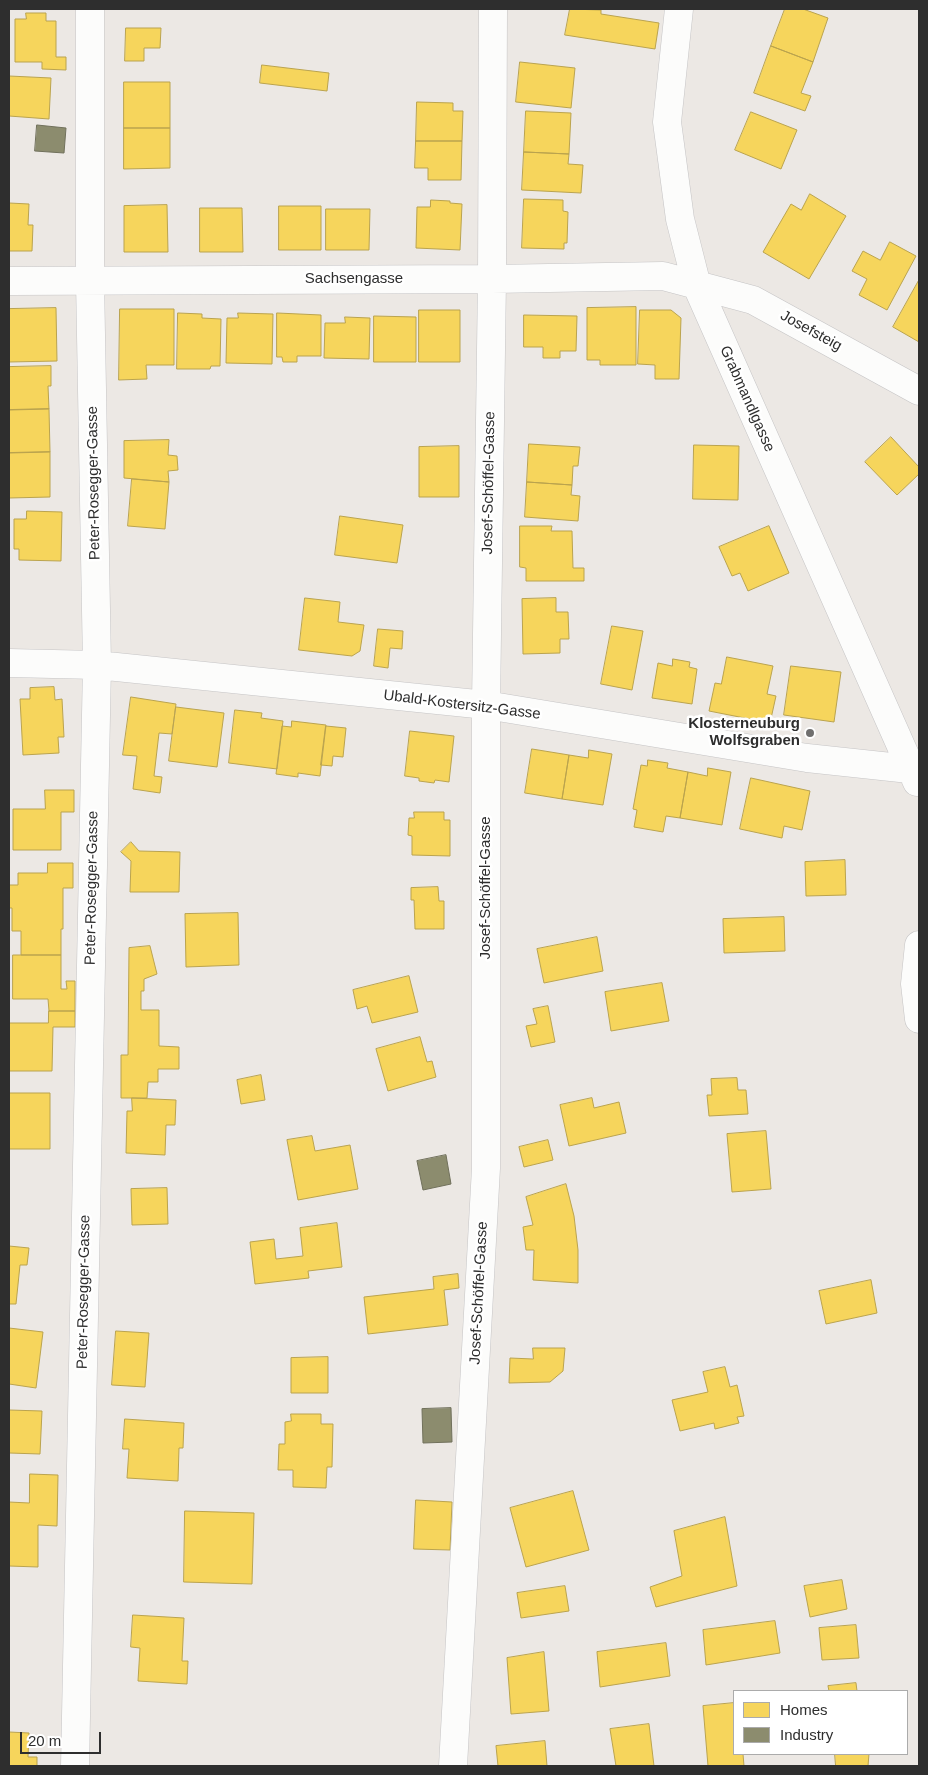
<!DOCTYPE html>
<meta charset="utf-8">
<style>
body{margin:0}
#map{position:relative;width:928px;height:1775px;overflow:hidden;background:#ece8e4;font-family:Arial,sans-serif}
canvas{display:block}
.frame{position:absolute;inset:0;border:10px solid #2e2e2e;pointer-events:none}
.legend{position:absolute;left:733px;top:1690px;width:175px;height:65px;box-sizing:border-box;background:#fff;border:1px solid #ababab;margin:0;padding:6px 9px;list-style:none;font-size:15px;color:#2e2e2e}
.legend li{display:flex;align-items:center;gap:10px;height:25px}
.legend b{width:25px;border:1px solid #ababab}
.scale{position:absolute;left:20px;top:1732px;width:81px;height:22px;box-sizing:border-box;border:2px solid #2e2e2e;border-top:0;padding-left:6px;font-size:15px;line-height:18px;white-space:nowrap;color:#2e2e2e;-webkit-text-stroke:4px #fff;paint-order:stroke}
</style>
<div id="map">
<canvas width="928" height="1775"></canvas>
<div class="frame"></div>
<ul class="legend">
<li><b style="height:14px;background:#f6d55c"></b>Homes</li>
<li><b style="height:14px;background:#8c8c6e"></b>Industry</li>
</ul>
<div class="scale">20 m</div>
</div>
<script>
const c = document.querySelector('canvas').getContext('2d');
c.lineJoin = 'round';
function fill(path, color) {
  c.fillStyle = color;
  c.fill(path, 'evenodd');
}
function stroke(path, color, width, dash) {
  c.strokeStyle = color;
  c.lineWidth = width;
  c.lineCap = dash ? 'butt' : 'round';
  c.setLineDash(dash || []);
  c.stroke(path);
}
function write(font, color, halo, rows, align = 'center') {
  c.font = font + ' Arial,sans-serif';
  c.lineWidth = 5;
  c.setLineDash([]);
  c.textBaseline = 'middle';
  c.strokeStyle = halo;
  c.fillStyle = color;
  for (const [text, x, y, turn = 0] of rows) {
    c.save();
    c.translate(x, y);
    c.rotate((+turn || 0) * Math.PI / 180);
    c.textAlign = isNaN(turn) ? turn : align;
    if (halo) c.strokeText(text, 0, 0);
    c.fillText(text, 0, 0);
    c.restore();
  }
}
const homes = new Path2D(`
 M570,9L601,10V14L659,23L655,49L565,35Z
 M785,9H803L828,18L813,62L771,46Z
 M26,13H46V21H56V57H66V70L42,69V62H15V19H26Z
 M126,28H161L160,48H144V61H125Z
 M771,46L813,62L801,93L811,96L805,111L754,93Z
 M520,62L575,68L571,108L516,102Z
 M262,65L329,73L327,91L260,83Z
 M9,76L51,78L49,119L9,116Z
 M124,82H170V128H124Z
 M417,102L453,103V111H463L462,141H416Z
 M526,111L571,113L569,154L524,152Z
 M751,112L797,130L781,169L735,150Z
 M124,128H170V168L124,169Z
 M416,141H462L461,180H428V168H415Z
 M524,152L569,154L568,164L583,165L581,193L522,190Z
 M810,194L846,216L809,279L763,252L791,204L801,210Z
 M524,199L563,200V211L568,212L567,243H564V249L522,248Z
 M431,200L450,201V203L462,204L460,250L416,248L417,207H430Z
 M9,203L29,204L28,225H33L32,251H9Z
 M167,205L168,252H124V206Z
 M279,206H321V250H279Z
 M200,208H242L243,252H200Z
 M326,209H370L369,250H326Z
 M890,242L916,256L887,310L859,295L867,279L852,271L863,251L880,260Z
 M919,280V342L893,327Z
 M636,307V365H600V360H587V308Z
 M56,308L57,361L9,362V309Z
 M120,309H174V365H146L147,379L119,380Z
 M419,310H460V362H419Z
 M640,310H671L681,318L679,379H655V365L638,364Z
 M178,313L202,314V318L221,319L220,366H211L210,369H177Z
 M238,313L273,314L272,364L226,363L227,318H238Z
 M277,313L321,315V356H297V362H283L282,357H277Z
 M524,315L577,316L576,351H560V358H543V347H524Z
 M374,316L416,317V362H374Z
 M345,317L370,318L369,359L324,358L325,323H345Z
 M51,366V386H48L49,409L9,410V367Z
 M49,409L50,452L9,453V410Z
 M891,437L919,467V474L897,495L865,462Z
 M169,440L168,455L177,456L178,470L168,471L169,482L124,478V441Z
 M529,444L580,447L578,466H573L572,485L527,482Z
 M694,445L739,446L738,500L693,499Z
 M459,446V497H419V447Z
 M50,452V497L9,498V453Z
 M132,479L169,482L165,529L128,526Z
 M527,482L572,485L571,495L580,496L578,521L525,517Z
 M27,511L62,512L61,561L19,560V549H14V519H26Z
 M340,516L403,525L397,563L335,555Z
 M520,526H552L551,531H572L573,568H584V581H526V568L520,567Z
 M769,526L789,573L748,591L740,573L732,576L719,547Z
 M305,598L340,602L338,622L364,625L360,651L352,656L299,650Z
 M556,598V612H568L569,639H560V653L523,654L522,599Z
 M612,626L643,631L632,690L601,684Z
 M378,629L403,631L402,649L390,648L388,668L374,666Z
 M727,657L773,666L767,694L776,696L770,723L709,711L715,683L721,684Z
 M673,659L690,662L689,667L697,669L692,704L652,698L658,663L672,666Z
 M791,666L841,672L834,722L784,715Z
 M54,687L55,700L62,699L64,737H58L59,753L23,755L20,699H30V688Z
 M131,697L176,704L172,734L159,733L154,776L162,777L160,793L133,789L137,756L123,755Z
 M176,707L224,713L217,767L169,761Z
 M235,710L262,713L261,718L283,721L277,769L229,763Z
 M292,721L326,725L320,776L298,773V777L276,774L282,726L291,727Z
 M326,726L346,728L343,757L333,756L332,766L321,765Z
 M410,731L454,736L449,782L435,780L434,783L419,781V778L405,776Z
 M532,749L569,755L562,799L525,793Z
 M589,750L612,754L603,805L562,799L569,755L588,758Z
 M648,760L668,763L667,768L688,772L680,818L666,816L663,832L634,827L637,810L633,809L641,765L647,766Z
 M708,768L731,772L722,825L680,818L688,772L707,776Z
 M751,778L810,791L802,830L784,826L782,838L740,829Z
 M45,790H74V812H61V850H13V809H45Z
 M414,812H444V820H450V856L412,855V836L408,835L409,818H414Z
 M131,842L139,851L180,852L179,892H130L131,861L121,852Z
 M845,860L846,895L806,896L805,862Z
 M48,863H73V888H63V929H61V955H21V931H12V908H9V885H18V873H47Z
 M438,887L439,901H444V929H415L414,900H411V888Z
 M238,913L239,965L186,967L185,914Z
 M784,917L785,951L724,953L723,919Z
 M597,937L603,971L544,983L537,949Z
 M150,946L157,974L144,979V991H141V1010H159V1046L179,1047V1069H158V1082H148L147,1098H121V1055H128L129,948Z
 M13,955H61V989H67L66,981H75V1011H49L48,999H13Z
 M409,976L418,1012L372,1023L367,1006L357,1009L353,990Z
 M662,983L669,1021L611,1031L605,992Z
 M548,1006L555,1042L531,1047L526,1026L537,1024L533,1009Z
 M49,1011H75V1027H53L52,1071H9V1023H48Z
 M420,1037L427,1062L432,1061L436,1077L388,1091L376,1049Z
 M261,1075L265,1100L241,1104L237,1080Z
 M737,1078L738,1090H746L748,1114L709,1116L707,1095H712L711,1079Z
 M9,1093H50V1149H9Z
 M132,1098L176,1100L175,1125H166L165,1155L126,1153L127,1111H132Z
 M592,1098L594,1108L619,1102L626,1133L569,1146L560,1105Z
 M766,1131L771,1189L732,1192L727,1134Z
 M312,1136L315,1151L350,1145L358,1189L298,1200L287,1140Z
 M548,1140L553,1160L524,1167L519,1147Z
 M566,1184L574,1216L578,1250V1283L533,1280L534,1250H526L523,1227L533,1225L526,1197Z
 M167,1188L168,1224L132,1225L131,1189Z
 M337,1223L342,1267L308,1271L309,1278L255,1284L250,1242L274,1239L276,1259L303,1256L300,1228Z
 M9,1246L29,1248L27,1265H20L16,1304H9Z
 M458,1274L459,1288L444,1290L448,1325L368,1334L364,1297L434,1289L433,1277Z
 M871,1280L877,1313L826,1324L819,1291Z
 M9,1328L43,1332L36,1388L9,1384Z
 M116,1331L149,1333L145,1387L112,1385Z
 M533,1348H565L563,1371L550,1382L509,1383L510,1358L533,1359Z
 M328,1357V1393H291V1358Z
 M725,1367L730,1387L737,1385L744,1416L737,1417L739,1423L715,1429L714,1423L680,1431L672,1400L708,1392L703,1372Z
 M9,1410L42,1411L40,1454L9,1453Z
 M291,1414H321V1424H333L332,1467H327L326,1488L293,1487V1470H278L279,1444H285V1422L291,1421Z
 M125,1419L184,1423L183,1448H179L178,1481L127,1478L129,1449H123Z
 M30,1474L58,1475L57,1526L38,1525V1567L9,1566V1502L29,1503Z
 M573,1491L589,1550L526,1567L510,1508Z
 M416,1500L452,1502L450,1550L414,1549Z
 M185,1511L254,1513L252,1584L184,1582Z
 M725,1517L737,1586L656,1607L650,1587L682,1576L674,1531Z
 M842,1580L847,1609L810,1617L804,1586Z
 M565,1586L569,1611L521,1618L517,1593Z
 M133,1615L184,1618L182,1661H188L187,1684L138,1681L140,1648L131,1647Z
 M775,1621L780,1653L706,1665L703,1630Z
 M856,1625L859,1658L822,1660L819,1628Z
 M666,1643L670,1676L600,1687L597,1652Z
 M544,1652L549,1711L511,1714L507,1658Z
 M856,1683L857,1691H829L828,1686Z
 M734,1703V1754H743L744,1766H708L703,1706Z
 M649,1724L654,1766H616L610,1729Z
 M9,1732L29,1733L28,1757H37V1766H9Z
 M545,1741L547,1766H498L496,1746Z
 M835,1754H869L868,1766H836Z`);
fill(homes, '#f6d55c');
stroke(homes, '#baa34e', 1);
const industry = new Path2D(`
 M37,125L66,128L64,153L35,151Z
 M446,1155L451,1184L423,1190L417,1161Z
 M451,1408L452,1442L423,1443L422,1409Z`);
fill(industry, '#8c8c6e');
stroke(industry, '#70705b', 1);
const minor = new Path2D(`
 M679,9L667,122L680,219L697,286L917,782
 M9,281L492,279L663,276L753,300L919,391
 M9,663L97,665L486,705L807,758L919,770
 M919,945L915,984L919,1019
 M75,1766L97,665L90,280V9
 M453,1766L486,1168V705L492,279L493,9`);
stroke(minor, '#c5c4c5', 29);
stroke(minor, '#fcfcfb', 28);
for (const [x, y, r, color] of [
 [810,733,5,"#706f6e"]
]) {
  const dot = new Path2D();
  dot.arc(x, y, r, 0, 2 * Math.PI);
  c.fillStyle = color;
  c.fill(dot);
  stroke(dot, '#fff', 2);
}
write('15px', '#2e2e2e', '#fff', [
 ["Sachsengasse",354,279],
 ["Josefsteig",811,331,29],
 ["Grabmandlgasse",747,399,66],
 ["Peter-Rosegger-Gasse",94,483,-91],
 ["Josef-Schöffel-Gasse",489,483,-89],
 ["Ubald-Kostersitz-Gasse",462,705,7],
 ["Peter-Rosegger-Gasse",92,888,-89],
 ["Josef-Schöffel-Gasse",486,888,-90],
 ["Peter-Rosegger-Gasse",84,1292,-89],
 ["Josef-Schöffel-Gasse",479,1293,-87]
]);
write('bold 15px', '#2e2e2e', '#fff', [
 ["Klosterneuburg",800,724],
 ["Wolfsgraben",800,741]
], 'right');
</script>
